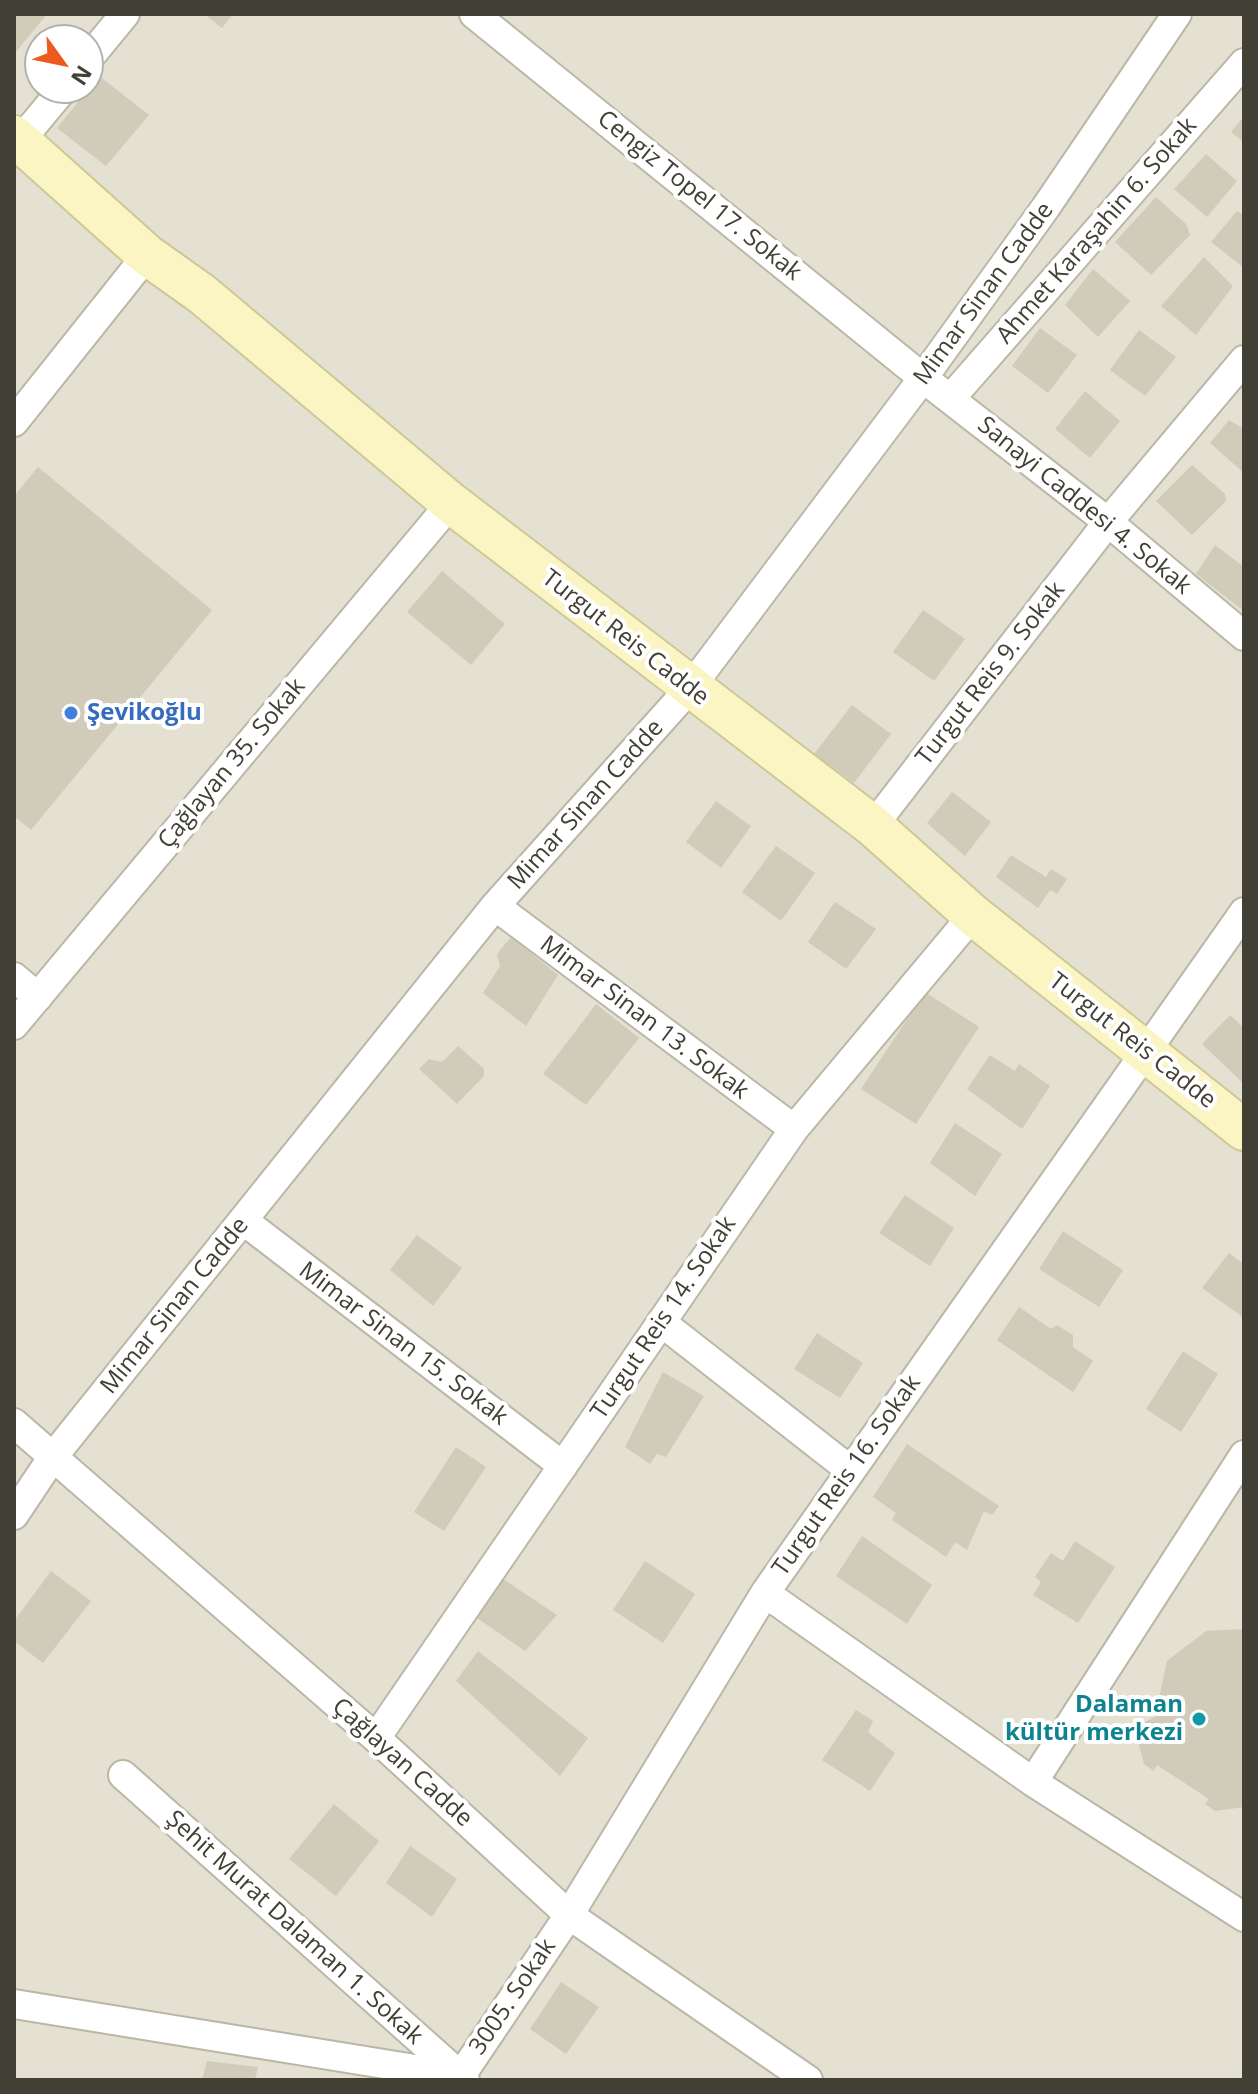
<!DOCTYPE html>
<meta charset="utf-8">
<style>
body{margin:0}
#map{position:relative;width:1258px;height:2094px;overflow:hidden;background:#f1eee3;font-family:"Open Sans",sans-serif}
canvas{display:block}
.frame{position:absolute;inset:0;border:16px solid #423f34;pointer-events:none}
.north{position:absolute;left:24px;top:24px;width:80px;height:80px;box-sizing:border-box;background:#fff;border:2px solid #b3b2ae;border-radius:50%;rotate:123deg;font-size:22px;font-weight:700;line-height:32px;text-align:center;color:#423f34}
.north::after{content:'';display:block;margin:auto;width:28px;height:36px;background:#ed5a1e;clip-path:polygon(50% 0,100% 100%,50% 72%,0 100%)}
</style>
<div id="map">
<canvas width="1258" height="2094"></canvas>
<div class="frame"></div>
<div class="north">N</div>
</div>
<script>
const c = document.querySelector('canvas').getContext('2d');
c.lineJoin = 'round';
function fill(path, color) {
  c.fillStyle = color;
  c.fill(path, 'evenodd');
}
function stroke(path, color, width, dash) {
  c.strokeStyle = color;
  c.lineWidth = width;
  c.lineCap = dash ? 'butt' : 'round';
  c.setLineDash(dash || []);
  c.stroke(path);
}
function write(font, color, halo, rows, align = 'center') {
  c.font = font + ' "Open Sans",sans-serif';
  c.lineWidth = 8;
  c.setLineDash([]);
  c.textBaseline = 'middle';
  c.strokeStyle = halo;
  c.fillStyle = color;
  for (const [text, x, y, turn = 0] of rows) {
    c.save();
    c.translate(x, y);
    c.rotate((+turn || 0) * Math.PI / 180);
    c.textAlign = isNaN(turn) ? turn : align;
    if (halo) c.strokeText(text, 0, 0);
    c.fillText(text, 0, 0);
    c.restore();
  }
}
fill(new Path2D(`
 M14,14H1244V2080H14ZM40,40H88V88H40Z`), '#e4e1d2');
fill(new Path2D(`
 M14,14H47L14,54Z
 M204,14H233L222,28Z
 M99,76L149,115L106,166L57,128Z
 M1244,116V142L1231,132Z
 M1206,154L1237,181L1207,217L1174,189Z
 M1156,197L1186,224L1190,235L1151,275L1115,242Z
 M1237,211L1244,215V268L1211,242Z
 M1204,257L1233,286L1196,335L1161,306Z
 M1093,269L1130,301L1098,337L1065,305Z
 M1040,328L1077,355L1048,393L1012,366Z
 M1139,330L1176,357L1145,396L1110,370Z
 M1085,391L1120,421L1090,458L1055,429Z
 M1229,420L1244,429V473L1210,443Z
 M1192,465L1225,494L1226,501L1192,535L1156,501Z
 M38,467L212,610L31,830L14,816V496Z
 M1215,545L1244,567V611L1196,574Z
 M442,571L505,624L471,665L407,612Z
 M923,610L965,639L934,681L893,652Z
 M852,705L891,734L854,783L814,754Z
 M952,792L991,822L965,856L927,823Z
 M716,801L751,826L721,868L686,842Z
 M776,846L815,873L781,921L742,892Z
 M1011,855L1046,877L1051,869L1067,879L1057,894L1050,890L1038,908L996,877Z
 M835,902L876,929L846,969L808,942Z
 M511,937L558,975L526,1026L483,993L500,966L497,954Z
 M925,992L979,1027L916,1124L861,1089Z
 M596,1004L639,1038L586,1105L543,1074Z
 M1230,1015L1244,1028V1084L1202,1044Z
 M458,1046L484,1069V1076L457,1104L419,1069L429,1059L442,1062Z
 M990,1055L1015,1071L1019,1064L1050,1086L1022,1129L967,1089Z
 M955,1123L1002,1154L975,1196L930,1163Z
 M905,1195L954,1228L930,1266L879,1233Z
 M1063,1231L1123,1270L1099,1307L1039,1269Z
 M417,1235L462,1268L433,1306L390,1270Z
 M1229,1253L1244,1264V1318L1202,1288Z
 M1019,1307L1051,1329L1057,1325L1073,1335V1347L1093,1361L1073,1392L997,1340Z
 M817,1333L863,1363L840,1398L794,1369Z
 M1183,1351L1218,1374L1181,1432L1146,1409Z
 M663,1372L704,1396L666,1457L657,1454L650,1464L625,1447Z
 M907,1444L999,1506L992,1515L984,1511L967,1550L955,1542L946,1557L892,1520L896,1513L873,1497Z
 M456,1447L486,1467L444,1531L414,1512Z
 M862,1536L932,1585L907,1624L836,1576Z
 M1075,1541L1115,1567L1078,1623L1033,1595L1041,1582L1035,1577L1051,1553L1063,1561Z
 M645,1561L695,1594L663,1643L613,1610Z
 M51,1571L91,1601L43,1663L14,1641V1621Z
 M503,1579L557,1615L525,1651L477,1618Z
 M1244,1629V1807L1215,1811L1205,1804L1209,1799L1157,1765L1154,1771L1144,1764L1134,1727L1155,1717L1167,1661L1206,1631Z
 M478,1651L588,1738L560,1776L456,1681Z
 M856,1710L873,1721L868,1732L895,1753L870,1791L822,1760Z
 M334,1804L379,1841L336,1896L289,1859Z
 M410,1846L457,1879L432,1917L386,1883Z
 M561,1982L599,2007L566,2054L530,2029Z
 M207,2061L258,2067L255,2080H202Z`), '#d1cbba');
const street = new Path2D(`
 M474,14L923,378L1108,522L1244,636
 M88,59L125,14
 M14,148L64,88
 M950,399L1244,63
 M14,422L147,255
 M873,826L1108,522L1244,360
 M495,906L794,1129
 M14,977L38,997
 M14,1025L451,503
 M244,1221L563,1466
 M661,1322L850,1470
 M14,1423L376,1738L569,1915L808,2080
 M14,1515L52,1458L495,906L690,688L923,378L1046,207L1177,14
 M765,1593L1033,1782L1244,1917
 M376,1738L794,1129L973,915
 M123,1775L465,2080
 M1033,1782L1244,1455
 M14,2004L458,2076
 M458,2080L569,1915L765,1593L1244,912`);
const secondary = new Path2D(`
 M14,136L147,255L202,294L451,503L873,826L973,915L1244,1130`);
stroke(street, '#bbb7a7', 32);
stroke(secondary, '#cec796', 44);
stroke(street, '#fff', 28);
stroke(secondary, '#fbf5c3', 40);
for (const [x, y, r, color] of [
 [71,713,8,"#3f7fe0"],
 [1199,1719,8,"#0f9aa8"]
]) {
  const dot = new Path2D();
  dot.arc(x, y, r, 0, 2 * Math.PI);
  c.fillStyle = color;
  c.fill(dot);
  stroke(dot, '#fff', 3);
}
write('24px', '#423f34', '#fff', [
 ["Cengiz Topel 17. Sokak",699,196,39],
 ["Ahmet Karaşahin 6. Sokak",1097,231,-49],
 ["Mimar Sinan Cadde",984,294,-54],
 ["Sanayi Caddesi 4. Sokak",1084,506,39],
 ["Turgut Reis Cadde",625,638,38],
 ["Turgut Reis 9. Sokak",991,674,-52],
 ["Çağlayan 35. Sokak",232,764,-50],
 ["Mimar Sinan Cadde",586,805,-48],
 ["Mimar Sinan 13. Sokak",644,1018,37],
 ["Turgut Reis Cadde",1132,1041,38],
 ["Mimar Sinan Cadde",175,1306,-51],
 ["Turgut Reis 14. Sokak",664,1318,-56],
 ["Mimar Sinan 15. Sokak",403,1344,37],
 ["Turgut Reis 16. Sokak",847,1476,-55],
 ["Çağlayan Cadde",402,1763,42],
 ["Şehit Murat Dalaman 1. Sokak",294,1928,42],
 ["3005. Sokak",513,1997,-56]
]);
write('bold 24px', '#366cbe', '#fff', [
 ["Şevikoğlu",87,713]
], 'left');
write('bold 24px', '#0d838f', '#fff', [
 ["Dalaman",1183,1705],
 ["kültür merkezi",1183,1733]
], 'right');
</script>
